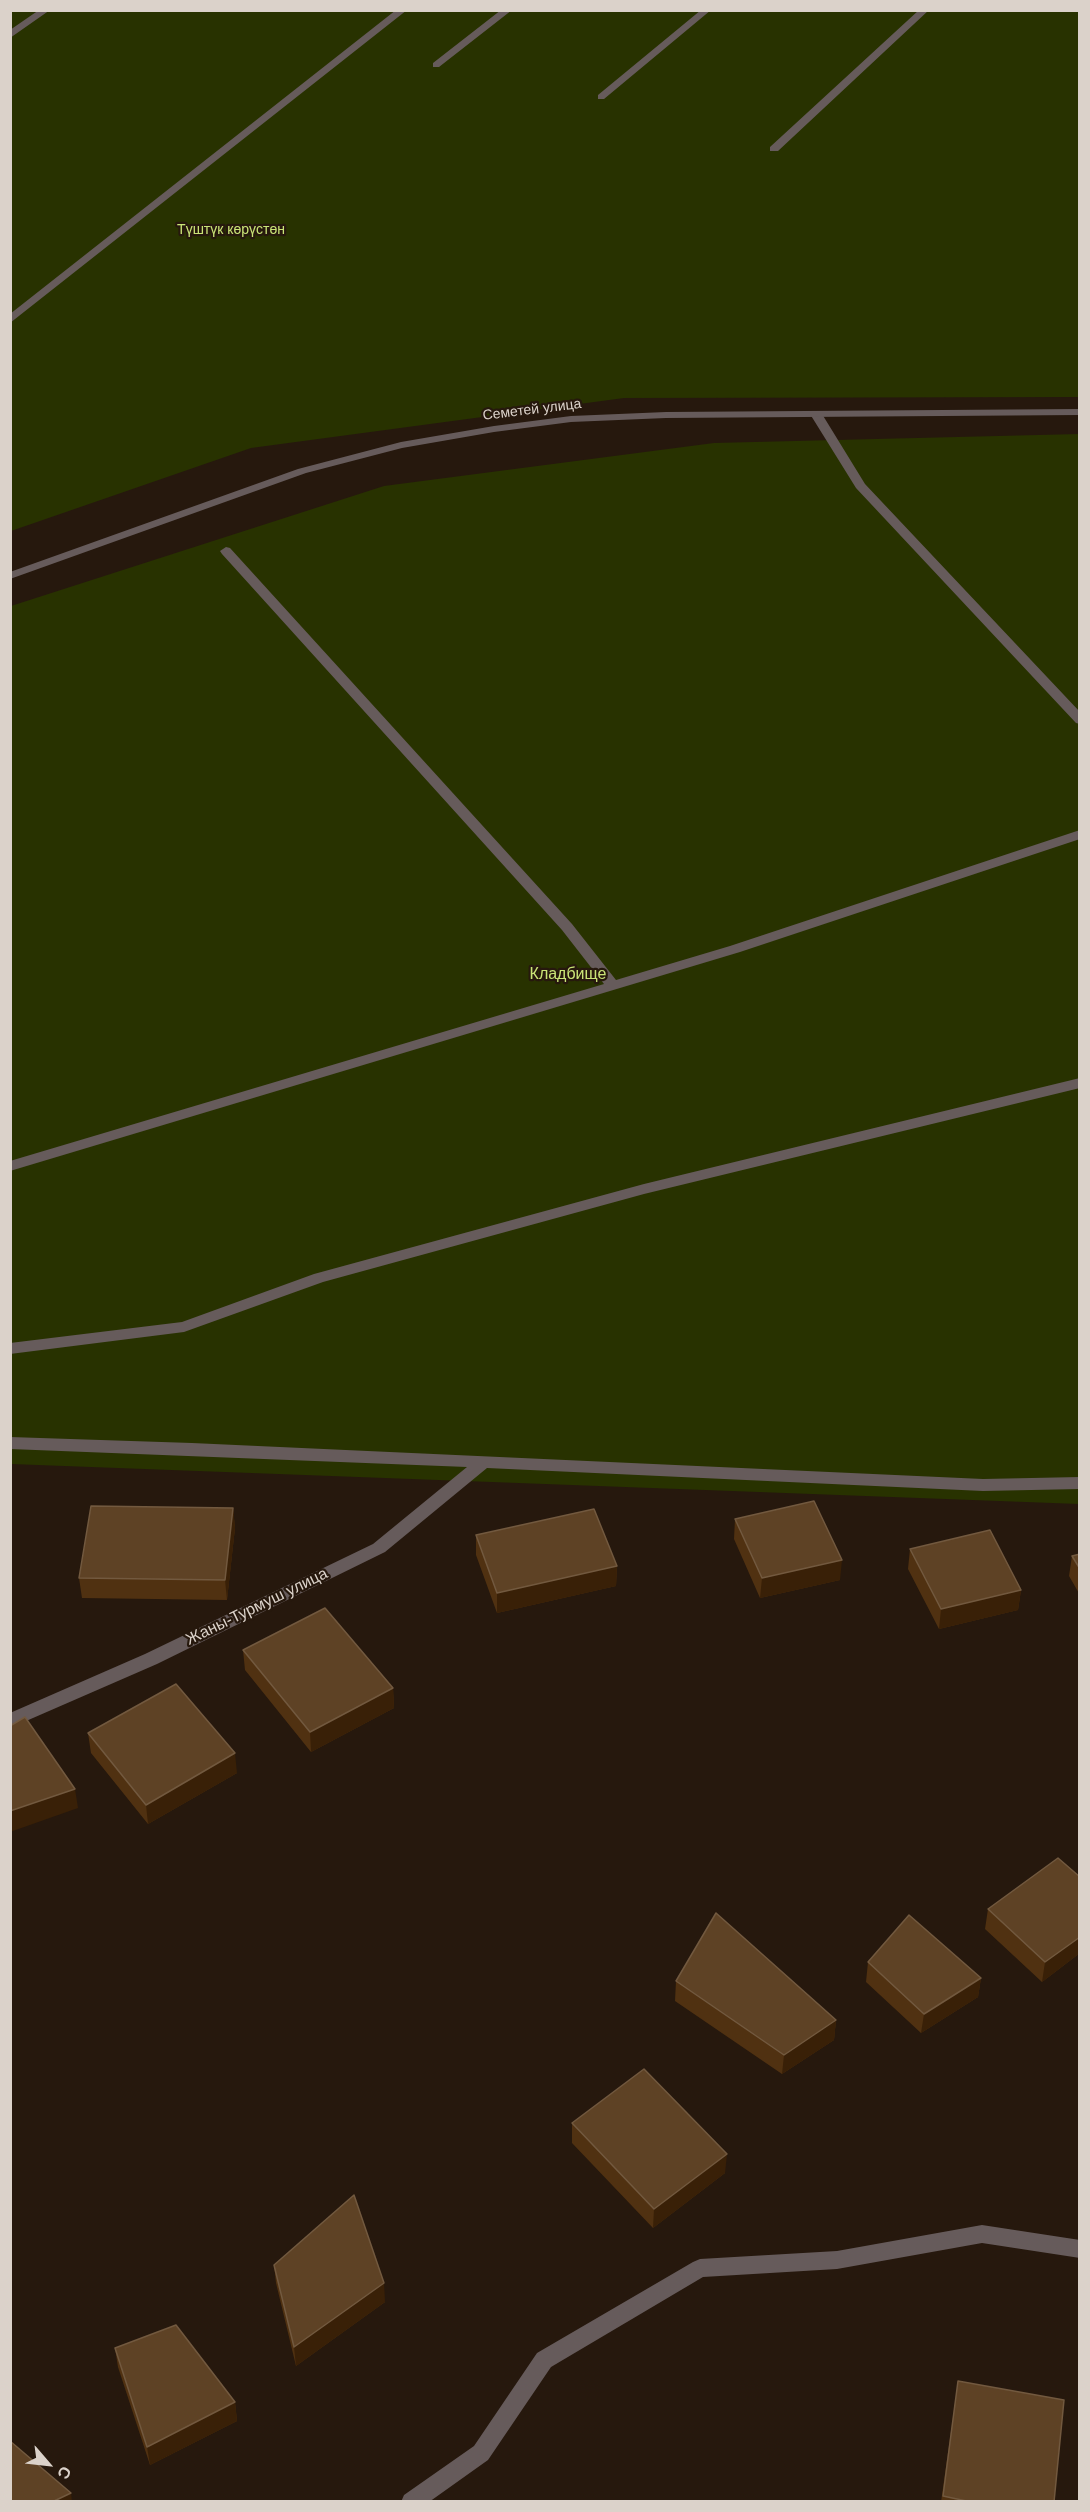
<!DOCTYPE html>
<meta charset="utf-8">
<style>
body{margin:0}
#map{position:relative;width:1090px;height:2512px;overflow:hidden;background:#26180d;font-family:Arial,sans-serif}
canvas{display:block}
.frame{position:absolute;inset:0;border:12px solid #dbd2ca;pointer-events:none}
.north{position:absolute;left:18px;top:2434px;width:60px;height:60px;-webkit-text-stroke:4px #26180d;paint-order:stroke;rotate:118deg;font-size:16px;font-weight:700;line-height:24px;text-align:center;color:#dbd2ca}
.north::after{content:'';display:block;margin:auto;width:21px;height:27px;background:#dbd2ca;clip-path:polygon(50% 0,100% 100%,50% 72%,0 100%)}
</style>
<div id="map">
<canvas width="1090" height="2512"></canvas>
<div class="frame"></div>
<div class="north">С</div>
</div>
<script>
const c = document.querySelector('canvas').getContext('2d');
c.lineJoin = 'round';
function fill(path, color) {
  c.fillStyle = color;
  c.fill(path, 'evenodd');
}
function stroke(path, color, width, dash) {
  c.strokeStyle = color;
  c.lineWidth = width;
  c.lineCap = dash ? 'butt' : 'round';
  c.setLineDash(dash || []);
  c.stroke(path);
}
function write(font, color, halo, rows, align = 'center') {
  c.font = font + ' Arial,sans-serif';
  c.lineWidth = 4.5;
  c.setLineDash([]);
  c.textBaseline = 'middle';
  c.strokeStyle = halo;
  c.fillStyle = color;
  for (const [text, x, y, turn = 0] of rows) {
    c.save();
    c.translate(x, y);
    c.rotate((+turn || 0) * Math.PI / 180);
    c.textAlign = isNaN(turn) ? turn : align;
    if (halo) c.strokeText(text, 0, 0);
    c.fillText(text, 0, 0);
    c.restore();
  }
}
fill(new Path2D(`
 M10,11H1079V397L624,398L251,448L11,531Z
 M1079,434V1504L11,1464V606L384,486L714,443Z`), '#283200');
fill(new Path2D(`
 M39,10H50L10,38V30Z
 M396,10H407L10,323V314Z
 M501,10H512L439,67H433V63Z
 M701,10H711L604,99H598V95Z
 M919,10H929L778,151H770V147Z
 M816,411L822,414L865,484L1080,712V724L1076,723L856,488L810,414Z
 M226,547L230,548L572,924L616,980L730,946L1080,830V839L740,952L10,1171V1161L604,984L562,930L222,554L220,551Z
 M1080,1078V1088L644,1194L323,1282L184,1332L10,1354V1343L182,1322L314,1274L644,1184Z
 M982,2225L1080,2240V2258L982,2243L837,2269L703,2277L551,2367L488,2460L429,2502H401L404,2495L474,2446L537,2353L693,2262L700,2259L837,2251Z`), '#665b5b');
fill(new Path2D(`
 M10,1437L192,1443L983,1479L1080,1477V1489L983,1491L487,1468L385,1552L157,1664L10,1728V1713L145,1654L373,1544L467,1467L10,1449Z`), '#665b5b');
fill(new Path2D(`
 M1080,409V415L666,418L571,422L494,432L402,448L306,473L10,579V572L298,469L401,442L494,426L571,416L666,412Z`), '#665b5b');
fill(new Path2D(`
 M233,1508L235,1528L227,1600L82,1598L79,1578Z
 M735,1519L840,1580L760,1598L734,1539Z
 M476,1535L617,1566L616,1586L497,1613L476,1555Z
 M910,1549L1021,1590L1018,1610L939,1629L908,1569Z
 M1080,1554V1595L1069,1576L1072,1556Z
 M243,1650L393,1688L394,1708L311,1752L245,1670Z
 M88,1733L237,1773L148,1824L91,1753Z
 M1080,1877V1953L1042,1982L985,1929L988,1909Z
 M868,1962L981,1978L978,1997L921,2033L866,1982Z
 M676,1981L836,2020L834,2040L782,2074L675,2001Z
 M572,2123L725,2173L653,2228L572,2143Z
 M274,2265L385,2302L296,2366L276,2283Z
 M115,2348L235,2402L237,2421L150,2465L118,2367Z
 M958,2381L1054,2502H941Z`), '#503111');
fill(new Path2D(`
 M233,1508L235,1528L227,1600L225,1580Z
 M842,1560L840,1580L760,1598L762,1578Z
 M617,1566L616,1586L497,1613V1593Z
 M1021,1590L1018,1610L939,1629L941,1609Z
 M393,1688L394,1708L311,1752L310,1732Z
 M235,1753L237,1773L148,1824L146,1805Z
 M75,1789L78,1808L10,1832V1811Z
 M1080,1937V1953L1042,1982L1045,1962Z
 M981,1978L978,1997L921,2033L924,2014Z
 M836,2020L834,2040L782,2074L784,2055Z
 M727,2154L725,2173L653,2228L654,2209Z
 M384,2283L385,2302L296,2366L294,2347Z
 M235,2402L237,2421L150,2465L147,2447Z
 M71,2493L72,2502H52Z`), '#392007');
const building = new Path2D(`
 M814,1501L842,1560L762,1578L735,1519Z
 M91,1506L233,1508L225,1580L79,1578Z
 M594,1509L617,1566L497,1593L476,1535Z
 M990,1530L1021,1590L941,1609L910,1549Z
 M1080,1554V1569L1072,1556Z
 M325,1608L393,1688L310,1732L243,1650Z
 M176,1684L235,1753L146,1805L88,1733Z
 M25,1717L75,1789L10,1811V1726Z
 M1058,1858L1080,1877V1937L1045,1962L988,1909Z
 M716,1913L836,2020L784,2055L676,1981Z
 M909,1915L981,1978L924,2014L868,1962Z
 M644,2069L727,2154L654,2209L572,2123Z
 M354,2195L384,2283L294,2347L274,2265Z
 M176,2325L235,2402L147,2447L115,2348Z
 M958,2381L1064,2400L1054,2502H971L943,2496Z
 M10,2441L71,2493L52,2502H10Z`);
fill(building, '#5e4225');
stroke(building, '#72593f', 1.5);
write('14px', '#cae477', '#26180d', [
 ["Түштүк көрүстөн",231,230]
]);
write('14px', '#dbd2ca', '#26180d', [
 ["Семетей улица",532,410,-7]
]);
write('16px', '#cae477', '#26180d', [
 ["Кладбище",568,975]
]);
write('16px', '#dbd2ca', '#26180d', [
 ["Жаны-Турмуш улица",257,1607,-26]
]);
</script>
